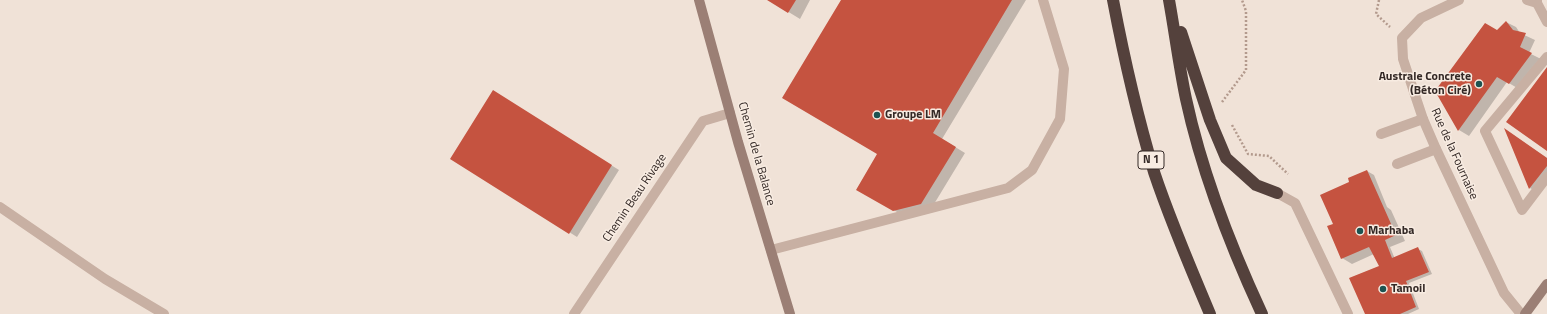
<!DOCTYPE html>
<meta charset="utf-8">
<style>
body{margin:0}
canvas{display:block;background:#f0e2d7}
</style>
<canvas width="1547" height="314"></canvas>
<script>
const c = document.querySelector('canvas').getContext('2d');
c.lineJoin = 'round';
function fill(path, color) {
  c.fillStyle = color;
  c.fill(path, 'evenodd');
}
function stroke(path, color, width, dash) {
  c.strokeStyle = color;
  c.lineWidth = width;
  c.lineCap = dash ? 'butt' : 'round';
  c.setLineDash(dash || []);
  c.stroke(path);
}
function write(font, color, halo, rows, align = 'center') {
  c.font = font + ' "Titillium Web",sans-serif';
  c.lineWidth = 3;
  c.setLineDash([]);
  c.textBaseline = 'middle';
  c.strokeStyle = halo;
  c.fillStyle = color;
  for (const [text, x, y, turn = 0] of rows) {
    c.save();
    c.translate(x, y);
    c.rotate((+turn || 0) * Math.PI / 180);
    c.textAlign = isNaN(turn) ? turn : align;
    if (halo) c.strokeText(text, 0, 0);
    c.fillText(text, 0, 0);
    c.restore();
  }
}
fill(new Path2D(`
 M769,0H810L800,19Z
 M842,0H1026L942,139L965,153L931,209L904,216L857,189L878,154Z
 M1506,22L1516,27L1520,33L1535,40L1529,53L1541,59L1519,89L1507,82L1469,136L1459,130L1436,91Z
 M504,98L619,170L577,237L561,227Z
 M1506,130L1547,158V179L1537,192L1530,188Z
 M1367,171L1374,175L1387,207L1391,210L1405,241L1390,247L1395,259L1418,249L1422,251L1432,274L1409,283L1419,309L1408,314H1367L1380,266L1374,254L1352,264L1342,258L1336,224L1349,183Z`), '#0003');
fill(new Path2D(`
 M767,0H796L788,13Z
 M841,0H1012L933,133L956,147L921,204L893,211L856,190L877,154L782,98Z
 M1506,21L1513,30L1526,33L1520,47L1532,53L1509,84L1497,77L1458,131L1435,91L1485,23L1497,30Z
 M1547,67V151L1506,122Z
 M493,90L612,165L569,234L450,159Z
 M1504,128L1547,158V166L1529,189Z
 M1367,170L1396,235L1385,240L1392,258L1418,247L1429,272L1406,281L1416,307L1400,314H1365L1349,278L1379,266L1369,247L1341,259L1327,226L1333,224L1320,195L1349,182L1348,178Z`), '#c55340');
stroke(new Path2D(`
 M1379,0L1376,14L1390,27
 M1222,102L1246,70V11L1242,0
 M1232,125L1248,154L1269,156L1288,174`), '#b39a8d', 2.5, [2, 2]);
stroke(new Path2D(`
 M1537,3L1547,22
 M1547,57L1485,131L1522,210L1547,177
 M1381,134L1423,119
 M1397,164L1436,149
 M1277,193L1295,203L1348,314
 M0,207L105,279L164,314
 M771,250L1008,188L1032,170L1060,119L1064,69L1043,0
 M574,314L703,121L730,113`), '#c8b0a3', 10);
stroke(new Path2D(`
 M1459,0L1421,18L1402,38L1403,59L1423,119L1436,149L1504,293L1521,314
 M1527,0L1537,3V0`), '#c8b0a3', 10);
stroke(new Path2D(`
 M699,0L738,142L790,314
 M1525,314L1547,284`), '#9b7f75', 10);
stroke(new Path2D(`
 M1113,0C1124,58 1137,115 1154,172C1170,220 1190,267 1210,314
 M1169,0C1175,33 1179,66 1186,99C1202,173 1230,245 1262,314
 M1181,32L1210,120L1226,158L1256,185L1277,193`), '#54413c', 12);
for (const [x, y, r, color] of [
 [1479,84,4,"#1c5351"],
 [877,115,4,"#1c5351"],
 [1360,231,4,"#1c5351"],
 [1383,289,4,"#1c5351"]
]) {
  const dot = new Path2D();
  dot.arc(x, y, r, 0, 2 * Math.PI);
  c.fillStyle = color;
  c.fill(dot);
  stroke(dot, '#f8ece2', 1.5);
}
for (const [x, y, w] of [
 [1151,160,26]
]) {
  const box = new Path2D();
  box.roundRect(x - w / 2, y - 9, w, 18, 3);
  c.fillStyle = '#f8ece2';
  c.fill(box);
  stroke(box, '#332825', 1);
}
write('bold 11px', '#332825', null, [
 ["N 1",1151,160]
]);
write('bold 12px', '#332825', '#f8ece2', [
 ["Australe Concrete",1471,77,"right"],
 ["(Béton Ciré)",1471,91,"right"],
 ["Groupe LM",885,115],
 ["Marhaba",1368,231],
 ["Tamoil",1391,289]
], 'left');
write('12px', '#332825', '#f8ece2', [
 ["Chemin de la Balance",756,154,74],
 ["Rue de la Fournaise",1454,154,66],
 ["Chemin Beau Rivage",635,198,-56]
]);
</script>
